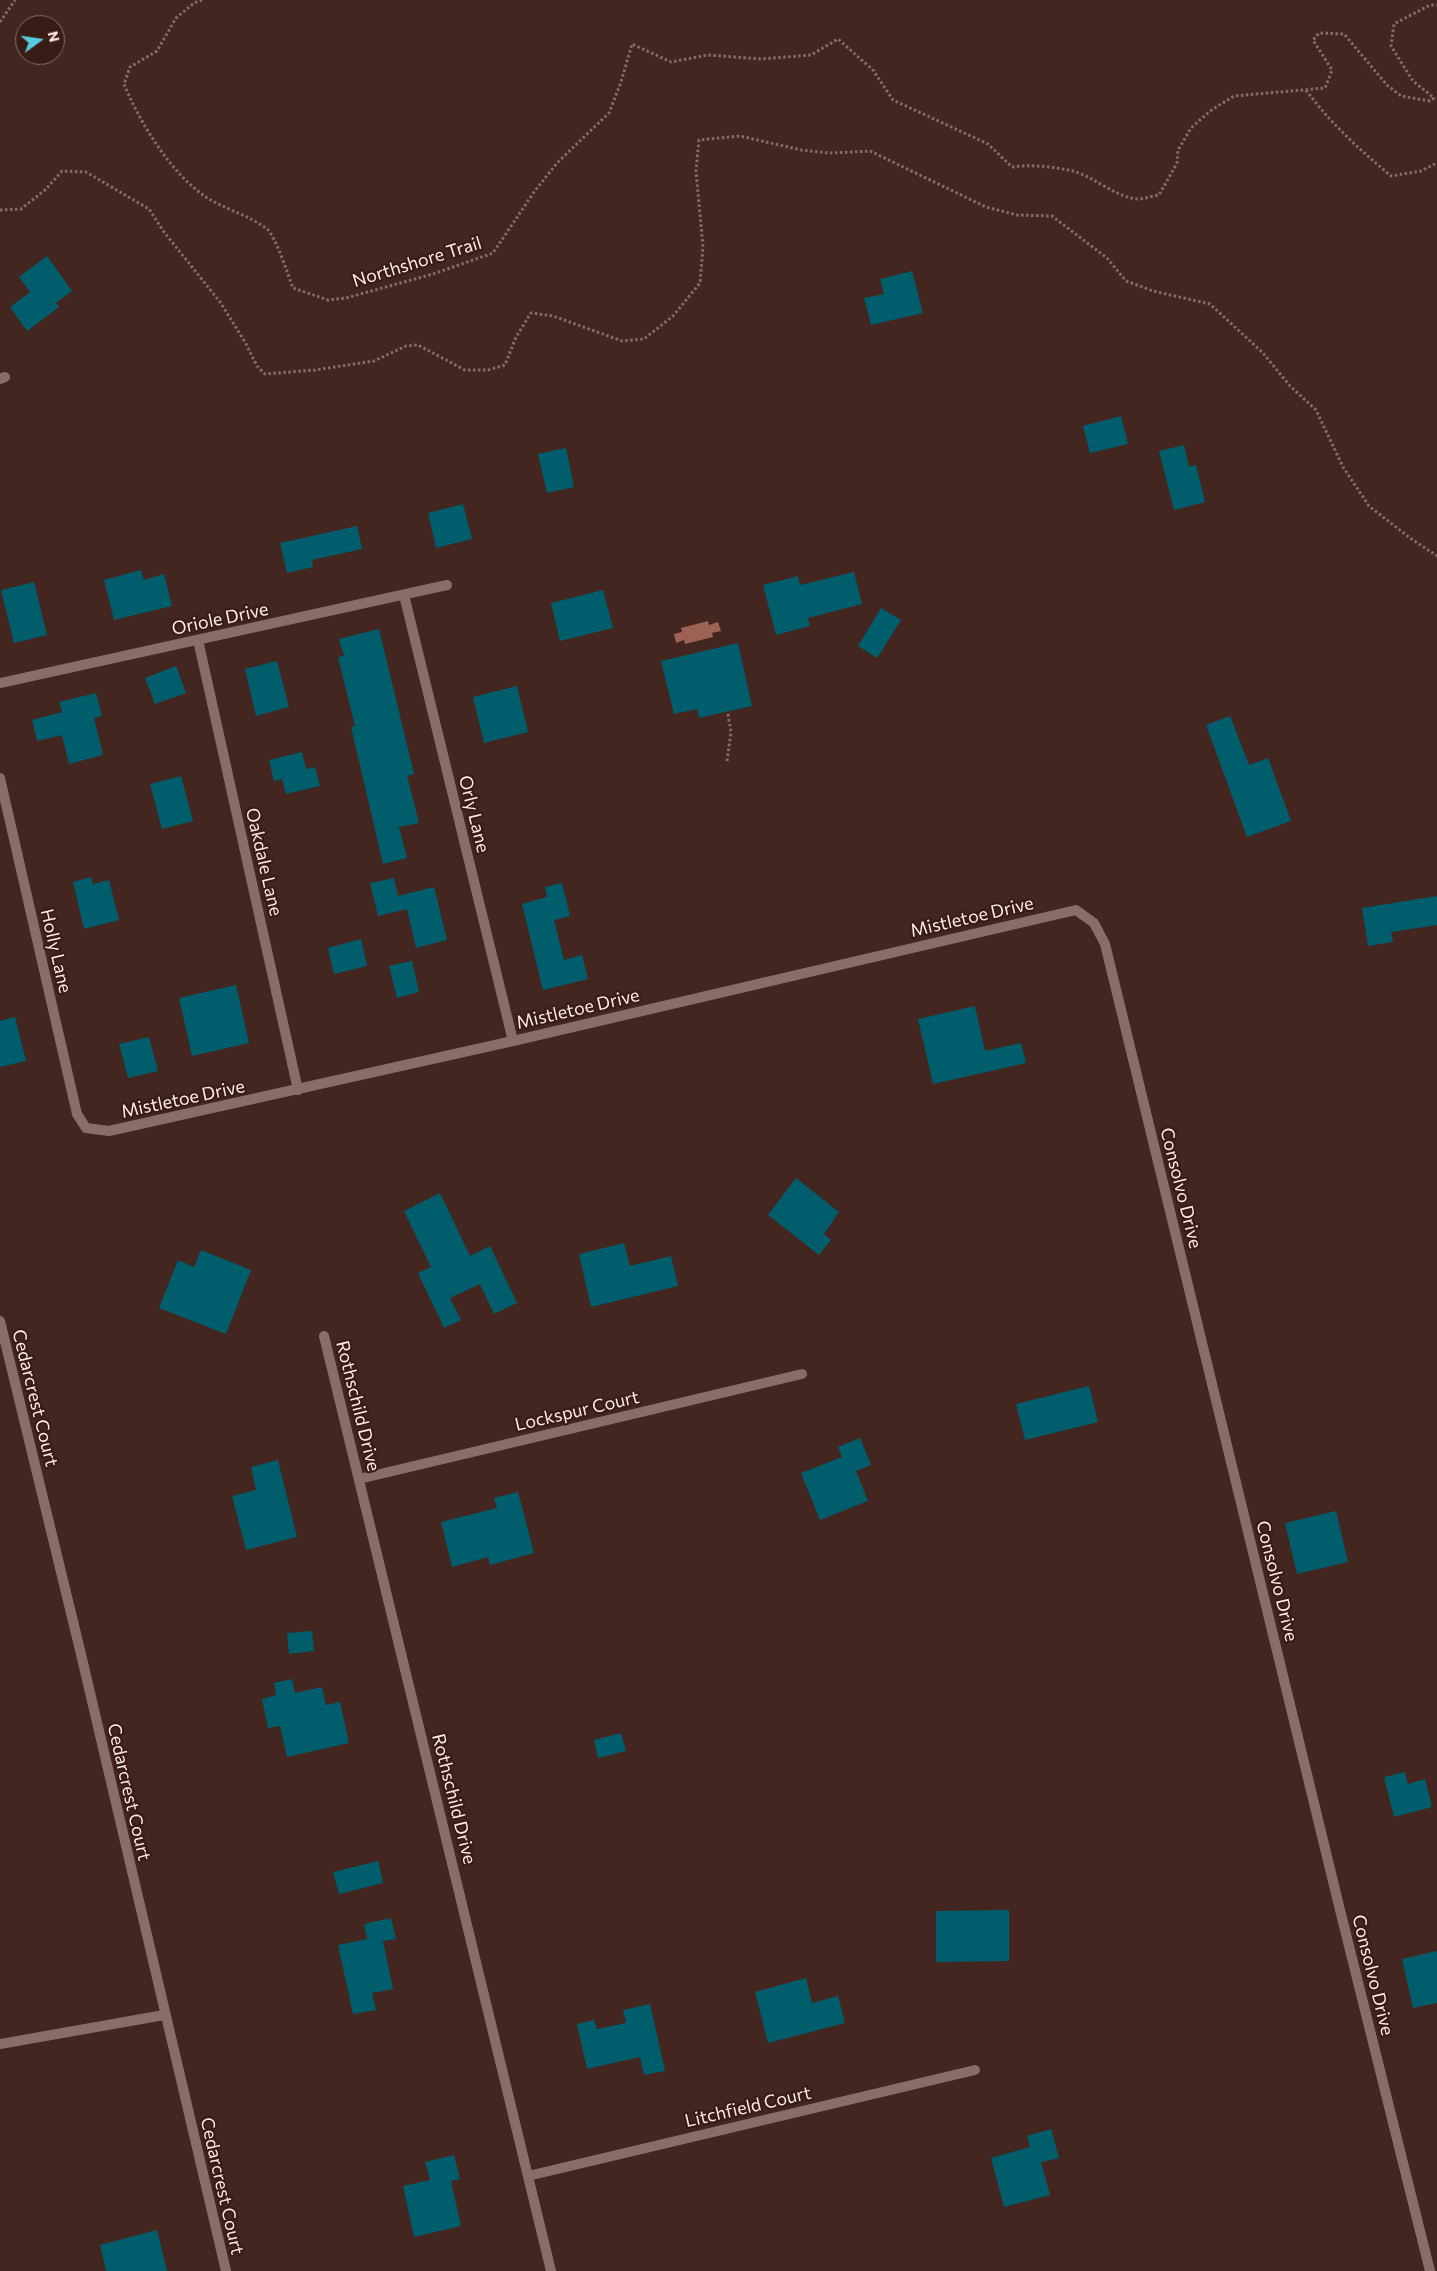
<!DOCTYPE html>
<style>
body{margin:0}
#map{position:relative;width:1437px;height:2271px;overflow:hidden;background:#43261f;font-family:Commissioner,sans-serif}
canvas{display:block}
.north{position:absolute;left:15px;top:15px;width:50px;height:50px;box-sizing:border-box;background:#381c15;border:1px solid #876e68;border-radius:50%;rotate:76deg;font-size:14px;font-weight:700;line-height:20px;text-align:center;color:#fee9e4}
.north::after{content:'';display:block;margin:auto;width:18px;height:22px;background:#55cae0;clip-path:polygon(50% 0,100% 100%,50% 72%,0 100%)}
</style>
<div id="map">
<canvas width="1437" height="2271"></canvas>
<div class="north">N</div>
</div>
<script>
const c = document.querySelector('canvas').getContext('2d');
c.lineJoin = 'round';
function fill(path, color) {
  c.fillStyle = color;
  c.fill(path, 'evenodd');
}
function stroke(path, color, width, dash) {
  c.strokeStyle = color;
  c.lineWidth = width;
  c.lineCap = dash ? 'butt' : 'round';
  c.setLineDash(dash || []);
  c.stroke(path);
}
function write(font, color, halo, rows, align = 'center') {
  c.font = font + ' Commissioner,sans-serif';
  c.lineWidth = 4.5;
  c.setLineDash([]);
  c.textBaseline = 'middle';
  c.strokeStyle = halo;
  c.fillStyle = color;
  for (const [text, x, y, turn = 0] of rows) {
    c.save();
    c.translate(x, y);
    c.rotate((+turn || 0) * Math.PI / 180);
    c.textAlign = isNaN(turn) ? turn : align;
    if (halo) c.strokeText(text, 0, 0);
    c.fillText(text, 0, 0);
    c.restore();
  }
}
fill(new Path2D(`
 M708,621L709,625L718,622L721,631L712,633L713,637L685,644L684,640L676,643L674,634L682,632L681,628Z`), '#9b6255');
fill(new Path2D(`
 M47,256L72,291L56,303L59,307L27,331L10,307L30,292L19,277Z
 M912,271L923,313L871,325L864,298L884,294L880,279Z
 M1121,416L1128,444L1090,453L1083,426Z
 M1184,445L1189,467L1196,465L1205,502L1174,510L1159,451Z
 M566,448L574,487L547,493L538,454Z
 M463,504L472,539L436,548L428,513Z
 M357,526L362,549L312,560L313,567L287,573L280,543Z
 M141,570L144,580L164,574L172,606L114,620L104,580Z
 M854,572L862,604L808,618L810,626L776,635L763,585L798,576L800,585Z
 M34,582L47,635L14,643L1,590Z
 M603,590L613,628L560,641L551,603Z
 M881,608L901,620L877,658L858,646Z
 M379,629L414,774L407,776L419,823L399,827L407,858L383,864L351,727L355,726L338,657L344,656L339,639Z
 M738,643L752,706L699,718L697,709L674,714L661,661Z
 M277,661L289,707L256,716L245,669Z
 M176,666L186,693L155,704L145,678Z
 M517,686L528,732L484,743L473,697Z
 M96,693L102,716L94,718L103,755L69,764L62,735L37,741L32,720L62,712L59,702Z
 M1230,716L1249,765L1268,758L1291,821L1247,837L1206,725Z
 M302,752L306,769L315,767L320,786L286,794L282,779L274,781L269,760Z
 M181,776L193,821L162,829L150,784Z
 M91,877L93,884L109,880L119,920L84,929L73,882Z
 M394,878L398,896L434,887L447,940L416,948L407,909L378,916L370,883Z
 M562,883L570,916L554,920L564,960L582,955L588,979L543,990L522,904L547,897L545,887Z
 M1437,896V925L1391,932L1393,942L1368,946L1362,908Z
 M361,939L367,966L334,974L328,948Z
 M412,961L419,992L397,998L389,966Z
 M236,985L249,1043L192,1056L179,998Z
 M975,1006L985,1051L1021,1043L1026,1063L933,1084L918,1019Z
 M15,1017L26,1061L0,1067V1021Z
 M149,1037L158,1071L128,1078L119,1044Z
 M796,1178L839,1212L824,1234L831,1240L819,1255L768,1215Z
 M440,1193L470,1256L490,1246L517,1303L494,1314L480,1284L450,1298L461,1320L444,1328L418,1273L431,1267L404,1211Z
 M624,1243L630,1266L671,1256L678,1286L591,1307L579,1254Z
 M201,1250L251,1270L226,1334L159,1308L178,1260L194,1267Z
 M1089,1386L1098,1422L1025,1440L1016,1404Z
 M860,1438L871,1465L856,1471L868,1501L820,1520L801,1473L842,1457L838,1447Z
 M278,1460L297,1537L246,1550L232,1496L256,1490L251,1467Z
 M518,1492L534,1553L490,1565L488,1557L452,1567L441,1522L497,1508L494,1498Z
 M1336,1511L1348,1562L1297,1574L1285,1523Z
 M312,1631L314,1651L289,1654L287,1633Z
 M292,1679L295,1693L322,1687L326,1705L340,1702L349,1743L287,1757L280,1726L268,1728L262,1699L276,1695L274,1683Z
 M621,1733L626,1751L598,1758L594,1740Z
 M1405,1772L1408,1784L1425,1779L1432,1807L1394,1817L1384,1777Z
 M378,1861L383,1883L339,1894L333,1872Z
 M1009,1910V1961L936,1962V1911Z
 M391,1918L396,1939L383,1941L393,1989L372,1993L376,2010L353,2014L338,1945L367,1939L364,1924Z
 M1437,1951V2003L1413,2008L1402,1959Z
 M806,1978L812,2003L838,1996L845,2023L768,2043L755,1992Z
 M650,2004L665,2071L644,2075L640,2057L587,2069L577,2024L594,2020L597,2029L626,2023L623,2010Z
 M1051,2129L1059,2158L1041,2162L1050,2195L1004,2207L991,2158L1030,2147L1027,2136Z
 M454,2155L460,2179L451,2181L461,2226L414,2237L403,2186L430,2180L425,2162Z
 M157,2230L167,2271H106L100,2245Z`), '#005e6c');
stroke(new Path2D(`
 M202,0L194,3L176,18L157,51L130,67L124,84C139,121 171,174 206,197C224,209 249,215 267,229C276,237 288,275 293,288L328,300L346,298L433,274L493,253L534,192L557,163L609,113L621,82L632,44L671,62L708,55L761,59L811,55L838,39L873,70L893,100L988,144L1012,167C1031,164 1054,167 1073,171C1094,177 1116,197 1137,199C1144,199 1152,196 1159,195L1177,163L1178,150L1191,128L1210,111L1234,96L1325,88L1332,70L1313,40L1319,33L1344,34L1387,85L1401,96L1430,101L1434,98L1413,81L1391,46L1394,24L1430,5H1437
 M0,22L15,0
 M1306,90C1330,123 1360,150 1391,176L1421,171L1437,163
 M0,210L21,209L45,190L62,171L86,172L149,209L164,232L220,302L245,342L257,366L265,374L315,370L374,361L406,346L418,345L465,370H488L505,365L516,337L531,313L553,316L622,341L644,339L673,316L700,283L703,247L696,171L699,140L740,136L801,150L831,153L870,151L986,207L1017,215L1052,216L1107,258L1126,281L1153,291L1210,304L1263,353L1290,386L1316,410L1343,467L1369,506L1410,538L1437,556
 M727,761L731,732L728,714`), '#866c66', 3, [2.5, 2.5]);
stroke(new Path2D(`
 M0,379L5,377
 M404,595L513,1041
 M198,640L298,1090
 M0,683L447,585
 M0,778L77,1114L86,1128L109,1131L513,1041L1076,910L1094,923L1105,944L1340,1910L1430,2271
 M0,1321L80,1650L226,2271
 M324,1336L551,2271
 M359,1479L802,1374
 M0,2044L164,2015
 M528,2176L975,2070`), '#896e68', 10);
write('18px', '#fee9e4', '#381c15', [
 ["Northshore Trail",417,262,-17],
 ["Oriole Drive",220,619,-12],
 ["Orly Lane",474,814,76],
 ["Oakdale Lane",264,862,77],
 ["Mistletoe Drive",972,917,-13],
 ["Holly Lane",56,951,77],
 ["Mistletoe Drive",578,1009,-13],
 ["Mistletoe Drive",183,1099,-12],
 ["Consolvo Drive",1181,1188,76],
 ["Cedarcrest Court",35,1398,76],
 ["Rothschild Drive",358,1406,76],
 ["Lockspur Court",577,1411,-13],
 ["Consolvo Drive",1277,1581,76],
 ["Cedarcrest Court",129,1792,77],
 ["Rothschild Drive",454,1799,76],
 ["Consolvo Drive",1373,1975,76],
 ["Litchfield Court",748,2107,-13],
 ["Cedarcrest Court",222,2186,77]
]);
</script>
